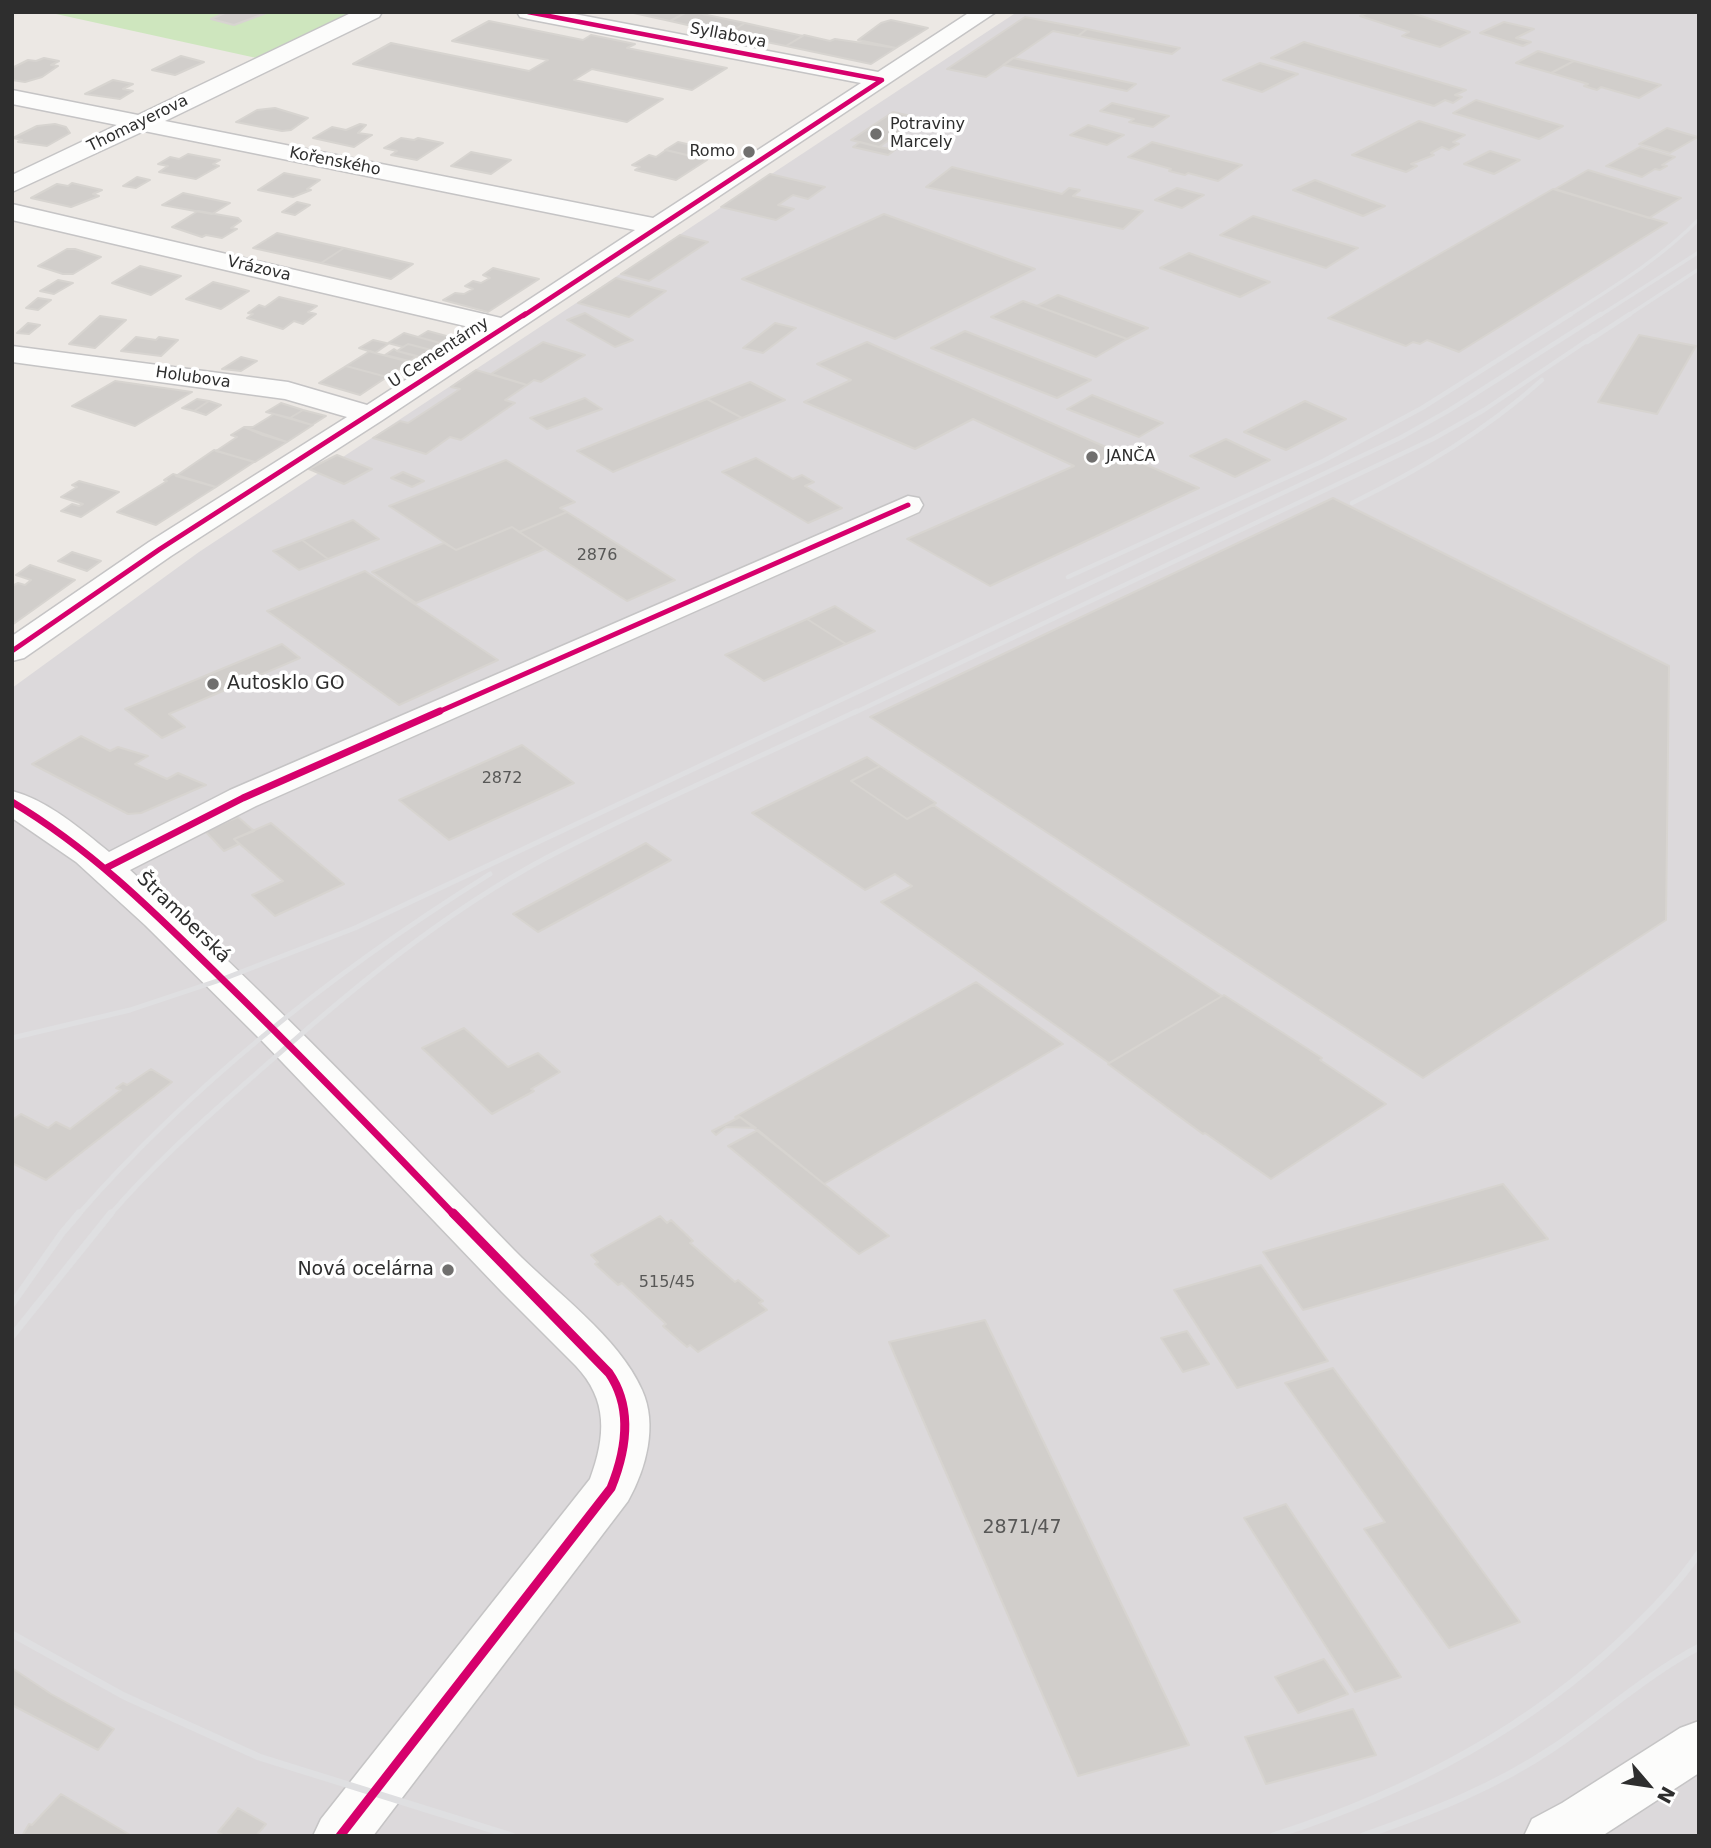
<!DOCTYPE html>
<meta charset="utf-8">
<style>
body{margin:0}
#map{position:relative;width:1711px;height:1848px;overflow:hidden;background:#ece8e4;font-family:"DejaVu Sans",sans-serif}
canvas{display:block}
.frame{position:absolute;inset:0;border:14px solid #2e2e2e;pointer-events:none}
.north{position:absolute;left:1613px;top:1750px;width:70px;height:70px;-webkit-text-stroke:5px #fff;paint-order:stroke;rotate:119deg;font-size:19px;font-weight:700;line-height:28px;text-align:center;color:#2e2e2e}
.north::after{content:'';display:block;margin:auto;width:24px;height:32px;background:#2e2e2e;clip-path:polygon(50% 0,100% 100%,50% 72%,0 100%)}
</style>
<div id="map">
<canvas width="1711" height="1848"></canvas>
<div class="frame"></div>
<div class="north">N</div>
</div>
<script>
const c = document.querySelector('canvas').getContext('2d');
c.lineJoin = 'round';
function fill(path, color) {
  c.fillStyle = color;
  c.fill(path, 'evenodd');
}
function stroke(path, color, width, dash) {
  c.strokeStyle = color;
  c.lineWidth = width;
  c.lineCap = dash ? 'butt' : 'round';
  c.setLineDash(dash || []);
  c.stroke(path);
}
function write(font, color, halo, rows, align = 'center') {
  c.font = font + ' "DejaVu Sans",sans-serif';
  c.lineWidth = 7;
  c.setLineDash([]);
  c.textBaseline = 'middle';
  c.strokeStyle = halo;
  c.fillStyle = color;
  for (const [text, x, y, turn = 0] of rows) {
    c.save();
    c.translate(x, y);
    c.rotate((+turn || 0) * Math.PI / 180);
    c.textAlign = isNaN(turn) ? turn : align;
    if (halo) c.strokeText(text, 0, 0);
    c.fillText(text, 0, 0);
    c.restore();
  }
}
fill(new Path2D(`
 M1017,12H1699V1836H12V688L199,552Z`), '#dcd9db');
fill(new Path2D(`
 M47,12H355L261,59Z`), '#cee6be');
const building = new Path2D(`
 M227,12H269L234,25L211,19Z
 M629,12H687L670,21Z
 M687,12H693L745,23L727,34L670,21Z
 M1369,12L1412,13L1470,32L1440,47L1402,36L1409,32L1360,16Z
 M1025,17L1087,29L1078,36L1053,31L986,77L947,69Z
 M891,20L928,28L896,48L858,40L881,23Z
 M489,21L583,40L591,35L635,44L627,48L727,68L692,90L592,69L574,80L663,99L627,122L353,64L391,43L529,71L548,60L452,41Z
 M1504,22L1534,29L1516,38L1531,42L1523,46L1480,33Z
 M745,23L803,36L786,46L727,34Z
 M1087,29L1180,48L1172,54L1078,36Z
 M804,35L830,41L835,39L896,48L871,64L786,46Z
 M1304,42L1466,90L1455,95L1462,97L1453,103L1445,100L1434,106L1271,58Z
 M1538,51L1574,61L1551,73L1516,63Z
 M181,56L204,62L175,75L152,70Z
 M44,58L59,61L51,65L58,66L42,77L25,82L12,80V68L28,60L36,61Z
 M1013,58L1136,84L1127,91L1003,65Z
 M1574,61L1625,75L1661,85L1639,98L1601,87L1597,90L1584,86L1588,84L1551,73Z
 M1260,63L1298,74L1262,92L1223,80Z
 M113,80L133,84L123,89L133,91L120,99L85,94Z
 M1476,100L1563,126L1539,139L1453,113Z
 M1112,103L1169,116L1153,127L1129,122L1134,119L1100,111Z
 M275,108L308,118L291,130L282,131L236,122L257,110Z
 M893,112L920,118L879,147L851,140Z
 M1419,121L1465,135L1453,142L1459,144L1449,150L1442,147L1431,153L1434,155L1411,164L1417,166L1406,172L1352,155Z
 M55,124L66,127L70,133L47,146L18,142L22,140L13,138L37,126Z
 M360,124L366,125L358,133L372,135L354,147L313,138L332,127L346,130Z
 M1088,125L1124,135L1107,145L1070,135Z
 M1667,128L1698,137L1670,153L1639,144Z
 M401,138L414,140L418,138L443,143L417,160L391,155L397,151L384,148Z
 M678,142L718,151L705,159L665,150Z
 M860,142L879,147L895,150L888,155L853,147Z
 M1152,142L1242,165L1218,181L1188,173L1185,175L1169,171L1171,169L1128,157Z
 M1640,147L1675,157L1662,165L1667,166L1660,170L1655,169L1642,177L1606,166Z
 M666,150L707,160L676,180L635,170L640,167L632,165L649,155L656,157Z
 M1490,151L1520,160L1494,174L1464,164Z
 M471,152L511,160L491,174L451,166Z
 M188,154L220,160L213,164L219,166L196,179L159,172L168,166L158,164L170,157L179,159Z
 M952,167L1062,194L1069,188L1080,190L1073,196L1143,211L1123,229L926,187Z
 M1588,170L1681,198L1649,218L1555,189Z
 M284,173L320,180L307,189L311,190L293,197L258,190Z
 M770,174L825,187L808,199L793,195L778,205L794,209L776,220L721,207Z
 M137,177L150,180L136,188L123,186Z
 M1315,180L1385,206L1363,216L1293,190Z
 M72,183L102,190L93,194L99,196L71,207L31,198L57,184L68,186Z
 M1177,188L1204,195L1182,208L1155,200Z
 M1553,189L1667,223L1459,352L1427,340L1420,344L1413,342L1406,346L1328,318Z
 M183,193L230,203L212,214L162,205Z
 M297,202L310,205L295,215L282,212Z
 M198,211L238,218L241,221L231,228L237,229L222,238L206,235L202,237L172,227Z
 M884,214L1035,269L895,339L742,279Z
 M1253,216L1358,248L1326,268L1220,235Z
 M277,233L344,248L321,263L253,248Z
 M680,235L708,242L649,281L621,274Z
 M344,248L413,264L391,279L321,263Z
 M67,249H75L101,257L73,274H63L38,266Z
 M1189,253L1270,282L1240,297L1160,268Z
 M140,266L165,272L181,276L151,295L112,283Z
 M493,268L539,279L488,312L443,300L455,293L464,294L473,289L465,286L473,281L481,283L490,278L483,275Z
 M616,278L666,291L629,317L578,303Z
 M58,280L73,283L54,294L40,291Z
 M213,282L234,287L249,291L221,309L186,299Z
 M1058,295L1148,328L1127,339L1037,306Z
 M279,297L317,306L308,312L316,314L303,324L294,321L283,329L247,318L253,314L248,313L259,305L265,307Z
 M38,298L51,300L38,310L26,308Z
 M1023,301L1037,306L1127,339L1096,357L991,317Z
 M585,313L633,340L615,347L567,320Z
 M100,316L126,320L95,348L69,344Z
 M28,323L40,325L29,334L17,333Z
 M775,323L796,328L763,353L743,348Z
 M428,331L450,337L440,343L418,337Z
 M965,331L1091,380L1057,398L931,348Z
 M404,333L418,337L440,343L431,350L408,344L403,347L388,343Z
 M1639,335L1696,346L1657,414L1598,402Z
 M136,337L156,340L159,337L178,340L161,356L121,351Z
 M373,340L386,343L388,344L375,353L359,348Z
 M543,342L585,355L541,382L534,380L527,385L491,374Z
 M867,342L1199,488L990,586L907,539L1074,466L973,419L915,449L804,402L851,380L817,364Z
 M408,344L431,350L419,357L397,351Z
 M394,349L397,351L417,356L409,361L385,355Z
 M370,351L375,353L410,362L387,377L346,366Z
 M241,357L257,361L241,371L222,369Z
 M346,366L387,377L360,395L319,383Z
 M476,370L527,385L505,400L515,403L461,440L450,437L426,454L373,438L400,421L408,423L460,389L451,387Z
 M115,381L192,392L135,426L72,406Z
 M750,382L785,400L742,418L707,399Z
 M1092,395L1163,423L1139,437L1067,409Z
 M585,398L602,409L547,429L530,418Z
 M197,399L209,401L194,411L182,408Z
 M707,399L742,418L613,472L577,451Z
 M209,401L221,405L206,415L194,411Z
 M1305,401L1346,419L1286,450L1244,432Z
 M281,403L303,410L290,418L266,412Z
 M303,410L326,416L312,425L290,418Z
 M274,414L312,425H313L287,442L244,427H253Z
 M244,427L263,435L287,442L255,462L216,451L237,437L231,435Z
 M1226,439L1270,460L1235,477L1190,456Z
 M214,450L254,462L216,487L176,476Z
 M337,455L372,469L344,484L309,469Z
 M756,458L793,479L802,475L814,482L805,486L842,508L808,523L722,472Z
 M506,460L575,502L560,508L567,512L519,532L512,527L456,550L389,506Z
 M403,472L424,481L412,487L391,478Z
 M173,474L216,487L156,525L117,512L167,481L164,480Z
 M79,481L119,492L81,517L61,511L72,504L79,506L83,504L61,497L77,487L72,485Z
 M1333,498L1669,666L1666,920L1423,1078L870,717Z
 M567,512L675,580L627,601L519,532Z
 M353,520L379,539L328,559L302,540Z
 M512,527L545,549L416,603L372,572L444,543L456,550Z
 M302,540L328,559L299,570L273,551Z
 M72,552L101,561L87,571L58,561Z
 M30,565L75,580L12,625V586L18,583L25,585L31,580L16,575Z
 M365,571L498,660L399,705L267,611Z
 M835,606L875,631L846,644L807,619Z
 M807,619L846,644L764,681L725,655Z
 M282,644L300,658L169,714L185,727L162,738L125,709Z
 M81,736L110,751L118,747L148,756L135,764L167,779L178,773L206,785L141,813L128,814L32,764Z
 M522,745L574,783L449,840L399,800Z
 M867,757L880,766L851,781L907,819L933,805L1222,996L1109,1063L881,902L912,886L895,874L865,890L752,813Z
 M880,766L936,803L907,819L851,781Z
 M238,817L254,831L234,839L239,844L224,851L205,831Z
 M271,823L344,884L275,916L252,895L283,881L234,839Z
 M646,843L671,860L538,932L513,914Z
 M976,982L1063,1044L824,1184L740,1117H735Z
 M1224,995L1322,1058L1320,1060L1386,1104L1271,1179L1205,1133L1203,1134L1108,1064Z
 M464,1028L508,1067L538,1053L560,1072L531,1089L534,1091L492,1114L422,1048Z
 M151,1069L172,1082L46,1180L12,1163V1120L21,1114L48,1128L56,1122L70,1129L121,1090L116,1088L123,1083L127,1085Z
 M740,1117L756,1128L726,1127L716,1135L712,1131Z
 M758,1130L824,1184L889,1236L859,1254L728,1146Z
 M1503,1184L1548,1239L1303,1310L1263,1252Z
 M660,1216L667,1223L671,1220L693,1241L690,1243L735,1282L738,1280L763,1301L759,1303L767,1310L698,1352L690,1345L687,1347L663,1326L666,1324L622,1283L618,1285L595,1264L598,1262L591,1255Z
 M1261,1265L1328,1361L1237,1388L1174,1290Z
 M985,1320L1189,1745L1078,1776L889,1342Z
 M1187,1331L1209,1364L1183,1372L1161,1338Z
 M1333,1368L1520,1622L1449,1648L1364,1529L1385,1522L1285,1383Z
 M1286,1504L1401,1677L1355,1692L1244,1518Z
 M1324,1659L1348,1694L1298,1713L1275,1677Z
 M12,1668L51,1694L114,1729L98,1750L12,1705Z
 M1353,1709L1376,1755L1266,1784L1245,1737Z
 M61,1794L132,1836H22L29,1824L32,1825Z
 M238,1808L266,1824L256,1836H225L218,1832Z`);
fill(building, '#d1cecb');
stroke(building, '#d7d4d0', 2);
const minor = new Path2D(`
 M353,12H382L379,17L165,121L653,218L861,83L528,19L520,17L517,12H564L878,72L970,12H996L381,421L171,556L24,658L12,661V636L149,542L347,417L285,399L12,362V346L288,382L367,405L482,330L12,220V204L501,318L635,230L144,131L12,192V175L117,125L12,104V90L138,115Z
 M908,496L919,498L923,505L919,512L256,806L130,870C264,990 389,1121 514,1250C554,1291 619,1337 642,1390C658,1425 646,1469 628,1501L373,1836H313L321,1819L590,1479C606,1436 608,1400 576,1366L502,1292L262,1041L145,925L76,862L12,818V791C47,800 81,829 109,852L230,790Z
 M1699,1721V1773L1602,1836H1524L1532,1819L1562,1803L1680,1728Z`);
stroke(minor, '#c5c4c5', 3);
fill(minor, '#fcfcfb');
stroke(new Path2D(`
 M1568,316C1615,286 1660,259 1699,219
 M1599,316L1699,252
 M1627,316L1699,269`), '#dfdfe1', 3.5);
stroke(new Path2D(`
 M1587,342L1630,314
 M1352,503C1421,469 1485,431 1542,380
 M1068,577L1323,461L1422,408L1571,314
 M813,713L1400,438L1448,411L1601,314
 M854,713L1433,439L1484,410L1594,336`), '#dfdfe1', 4.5);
stroke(new Path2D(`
 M12,1038L130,1010L223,979L355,928L817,711
 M78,1215C195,1081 339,968 490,874
 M110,1215C157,1160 212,1113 266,1065C353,988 443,913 546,858C648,805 754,760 857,711`), '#dfdfe1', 5);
stroke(new Path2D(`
 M12,1304L62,1233L79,1213
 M12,1336L111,1213
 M12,1634L124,1696L259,1757L512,1836
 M1273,1836C1404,1794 1525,1732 1625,1636C1652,1610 1678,1584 1699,1553
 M1363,1836C1429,1813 1495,1787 1553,1748C1603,1715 1646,1675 1699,1647`), '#dfdfe1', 7);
stroke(new Path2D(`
 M528,12L882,80
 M523,316L882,80`), '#d6006c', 4.5);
stroke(new Path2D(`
 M12,651L160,549L525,314
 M436,713L908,505`), '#d6006c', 5);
stroke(new Path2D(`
 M12,802C91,849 154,912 219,976C299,1054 377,1134 454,1215
 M106,868L243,798L440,711`), '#d6006c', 7);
stroke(new Path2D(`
 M340,1836L611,1488C626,1451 633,1408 609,1373L453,1213`), '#d6006c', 9);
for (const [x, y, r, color] of [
 [876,134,7,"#706f6e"],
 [749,152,7,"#706f6e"],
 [1092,457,7,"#706f6e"],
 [213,684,7,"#706f6e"],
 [448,1270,7,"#706f6e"]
]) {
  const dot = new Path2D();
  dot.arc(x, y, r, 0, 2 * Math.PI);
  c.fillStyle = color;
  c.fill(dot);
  stroke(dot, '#fff', 2.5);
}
write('16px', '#2e2e2e', '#fff', [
 ["Syllabova",728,36,11],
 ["Thomayerova",138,124,-26],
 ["Kořenského",335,162,11],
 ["Vrázova",259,269,13],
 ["U Cementárny",439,353,-33],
 ["Holubova",193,378,8]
]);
write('16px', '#2e2e2e', '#fff', [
 ["Potraviny",890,125],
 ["Marcely",890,143],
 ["Romo",735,152,"right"],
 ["JANČA",1106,457]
], 'left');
write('16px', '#585857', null, [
 ["2876",597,556],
 ["2872",502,779],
 ["515/45",667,1283]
]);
write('19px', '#2e2e2e', '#fff', [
 ["Autosklo GO",227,684],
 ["Nová ocelárna",434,1270,"right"]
], 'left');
write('19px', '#2e2e2e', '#fff', [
 ["Štramberská",183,918,44]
]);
write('19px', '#585857', null, [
 ["2871/47",1022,1528]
]);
</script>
